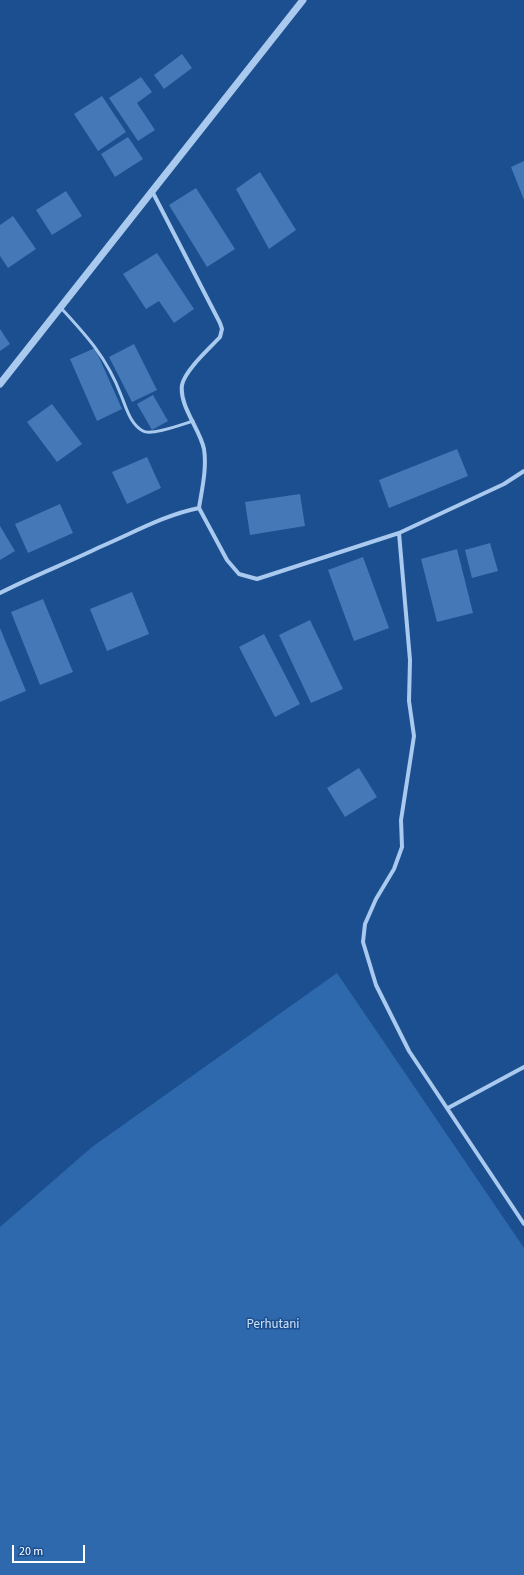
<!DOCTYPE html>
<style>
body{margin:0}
#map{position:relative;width:524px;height:1575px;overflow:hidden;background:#1b4f8f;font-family:"Source Sans 3",sans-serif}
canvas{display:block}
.scale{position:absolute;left:12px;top:1545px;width:73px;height:18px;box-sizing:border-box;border:2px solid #fff;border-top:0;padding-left:5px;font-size:12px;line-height:14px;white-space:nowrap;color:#fff;-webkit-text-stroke:3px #1b4f8f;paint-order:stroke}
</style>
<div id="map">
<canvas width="524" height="1575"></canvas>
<div class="scale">20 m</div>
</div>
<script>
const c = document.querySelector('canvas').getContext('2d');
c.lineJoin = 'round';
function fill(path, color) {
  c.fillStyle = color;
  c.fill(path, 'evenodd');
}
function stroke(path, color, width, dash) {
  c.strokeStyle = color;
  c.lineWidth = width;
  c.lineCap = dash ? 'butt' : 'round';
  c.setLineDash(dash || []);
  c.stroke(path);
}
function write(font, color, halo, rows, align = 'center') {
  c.font = font + ' "Source Sans 3",sans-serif';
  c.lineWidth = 3;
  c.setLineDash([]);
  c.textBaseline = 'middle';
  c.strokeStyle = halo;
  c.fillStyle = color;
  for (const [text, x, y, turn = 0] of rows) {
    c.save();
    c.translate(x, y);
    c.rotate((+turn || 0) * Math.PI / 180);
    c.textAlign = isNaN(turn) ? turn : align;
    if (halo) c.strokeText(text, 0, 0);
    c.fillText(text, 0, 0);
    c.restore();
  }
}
fill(new Path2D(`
 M337,973L524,1248V1575H0V1227L92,1147Z`), '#2e69ad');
fill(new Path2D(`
 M182,54L192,68L164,89L154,75Z
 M141,77L152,92L137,103L155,130L138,141L109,98Z
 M102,96L126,132L98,151L74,114Z
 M128,137L143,159L115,177L101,154Z
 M524,161V200L511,167Z
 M260,172L296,230L269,249L236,189Z
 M196,188L235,249L207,267L169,205Z
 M66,191L82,216L52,235L36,210Z
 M13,216L36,249L8,268L0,256V225Z
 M157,253L194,309L174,323L159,301L146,309L123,274Z
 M0,329L10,344L0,351Z
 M134,344L157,390L132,402L109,357Z
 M95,348L122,409L97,421L70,359Z
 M153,395L168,421L152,430L137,404Z
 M52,404L82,444L57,462L27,422Z
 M457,449L468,476L389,508L379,480Z
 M147,457L161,488L127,504L112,472Z
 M300,494L305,526L250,535L245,502Z
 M60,504L73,533L28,553L15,524Z
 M0,526L15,551L0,560Z
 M490,543L498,571L472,578L465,550Z
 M457,549L473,613L437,622L421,559Z
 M363,557L389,628L354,641L328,570Z
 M132,592L149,634L107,651L90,609Z
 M43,599L73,672L40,685L11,612Z
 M310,620L343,689L311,703L279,635Z
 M0,628L26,691L0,702Z
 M264,634L300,704L275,717L239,647Z
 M359,768L377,797L345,817L327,788Z`), '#4478b7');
stroke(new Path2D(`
 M61,308C87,336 107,358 121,395C126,407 130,424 143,431C151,436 183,424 193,421`), '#a9c9ee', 3);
stroke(new Path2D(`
 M152,191L220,323L222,329L220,337C210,348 185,370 182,385C179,406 200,429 204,449C207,468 202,489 199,508
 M399,533L410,660L409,701L414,736L401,820L402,847L394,869L376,899L365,924L363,942L376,985L409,1051L524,1224
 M0,593C33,576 67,563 100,547C133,533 164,515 199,508L227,560L239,574L257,579L399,533L504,484L524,471
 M448,1108L524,1067`), '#a9c9ee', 4);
stroke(new Path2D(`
 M0,384L303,0`), '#a9c9ee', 7);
write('13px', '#cfe3fa', '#1b4f8f', [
 ["Perhutani",273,1325]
]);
</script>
